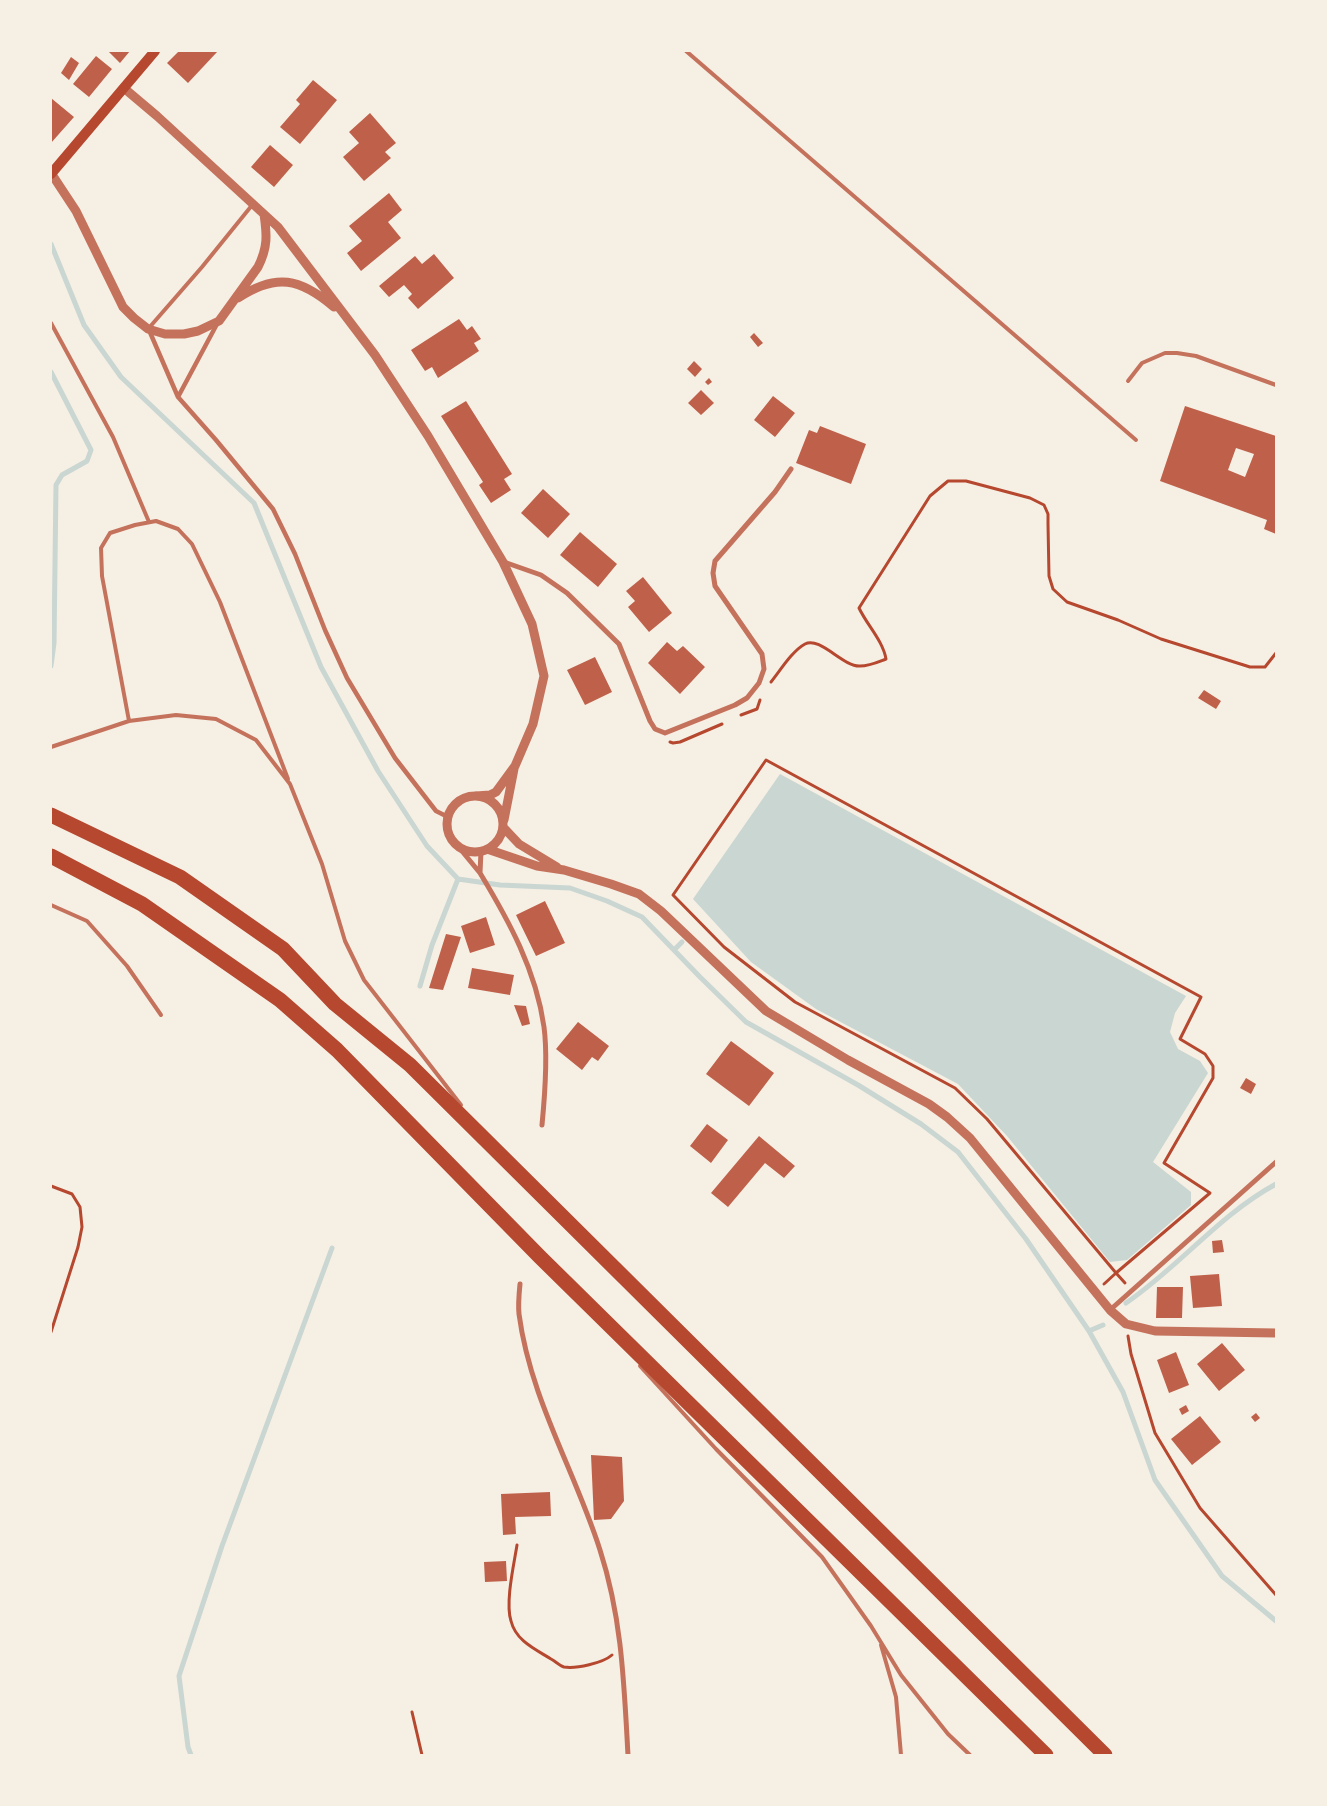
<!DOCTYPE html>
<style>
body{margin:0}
#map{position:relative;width:1327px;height:1806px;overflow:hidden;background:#f6efe4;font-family:"Varela Round",sans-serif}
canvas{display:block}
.frame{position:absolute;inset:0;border:52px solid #f6efe4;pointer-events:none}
</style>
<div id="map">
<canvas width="1327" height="1806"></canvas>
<div class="frame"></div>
</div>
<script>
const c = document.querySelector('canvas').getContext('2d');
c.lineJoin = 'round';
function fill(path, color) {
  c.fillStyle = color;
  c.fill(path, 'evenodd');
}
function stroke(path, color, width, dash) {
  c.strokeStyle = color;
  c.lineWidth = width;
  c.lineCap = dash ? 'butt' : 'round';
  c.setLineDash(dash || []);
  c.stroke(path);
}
fill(new Path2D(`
 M780,774L1186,996L1175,1013L1170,1032L1178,1049L1200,1061L1208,1073L1153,1162L1191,1192V1205L1127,1260L1110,1262L1007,1136L958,1084L816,1009L751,962L693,899Z`), '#c9d6d2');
stroke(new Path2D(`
 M51,244L84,325L121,377L254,503L321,667L378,771L427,846L458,879L500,885L570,888L607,901L642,917L700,977L746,1022L858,1085L921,1124L958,1152L1026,1239L1089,1331L1123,1392L1155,1480L1222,1576L1276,1621
 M51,372L91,450L87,461L62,475L56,485L54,643L51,666
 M674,950L682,942
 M420,986L432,945L458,879
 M1126,1303C1179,1267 1219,1215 1276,1184
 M1089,1331L1103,1325
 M191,1755L188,1747L179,1676L222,1546L332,1248`), '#c9d6d2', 5);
fill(new Path2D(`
 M108,51H130L120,63Z
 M179,51H218L188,83L167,63Z
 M96,56L112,69L89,97L73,84Z
 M71,57L79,63L69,80L61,73Z
 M313,80L337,100L300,144L280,127L300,104L296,100Z
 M51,98L74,117L51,143Z
 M370,113L396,143L385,152L391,158L364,181L343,157L359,143L349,132Z
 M270,145L293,165L274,187L251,167Z
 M389,193L402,210L388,222L401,238L361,271L347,253L362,241L349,226Z
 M434,254L454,278L418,309L408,298L412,294L404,285L389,297L379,286L415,256L422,264Z
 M459,319L467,330L472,326L481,339L474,343L479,351L438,378L432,367L425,371L411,350Z
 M754,333L763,343L758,347L750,337Z
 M694,361L702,369L695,377L687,369Z
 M709,378L712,382L708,385L705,382Z
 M701,390L714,403L701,415L688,403Z
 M773,396L795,413L775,437L754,420Z
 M466,401L512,474L504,479L511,490L491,503L479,485L483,482L441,416Z
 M1185,406L1276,436V534L1264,529L1267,520L1160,481ZM1236,448L1254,454L1245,477L1228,470Z
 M820,426L866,444L851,484L796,463L809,430L817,433Z
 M543,489L570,514L548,538L521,513Z
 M580,532L617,564L598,587L560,555Z
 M643,577L672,613L649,632L628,607L635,601L626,591Z
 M667,642L677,651L683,646L705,667L680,694L648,663Z
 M595,657L612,692L585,705L567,670Z
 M1204,690L1221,701L1216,709L1198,698Z
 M545,901L565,943L536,956L516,915Z
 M486,917L495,945L470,953L461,926Z
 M446,934L461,937L443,990L429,988Z
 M472,968L514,975L510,995L468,988Z
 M514,1005L526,1006L530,1024L522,1026Z
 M578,1022L609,1046L598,1061L592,1057L582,1070L556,1049Z
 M731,1041L774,1073L749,1106L706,1074Z
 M1246,1078L1256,1084L1251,1094L1240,1088Z
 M707,1124L728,1140L711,1163L690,1146Z
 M759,1136L795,1166L784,1178L765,1163L728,1207L711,1193Z
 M1222,1240L1224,1252L1213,1253L1212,1241Z
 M1219,1274L1222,1306L1193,1308L1190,1276Z
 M1157,1287H1183L1182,1318H1156Z
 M1222,1343L1245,1370L1219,1391L1197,1364Z
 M1176,1352L1189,1385L1169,1393L1157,1360Z
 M1186,1405L1189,1411L1182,1415L1179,1409Z
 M1256,1413L1260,1418L1255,1422L1251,1417Z
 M1200,1416L1221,1442L1192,1465L1171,1439Z
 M591,1455L622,1457L624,1501L611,1519L594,1520Z
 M550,1492L551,1516L515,1517L516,1534L503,1535L501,1494Z
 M506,1561L507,1581L485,1582L484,1562Z`), '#bf614a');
stroke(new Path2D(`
 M771,682C780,671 792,651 805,644C820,636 843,667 860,666C870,666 878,662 886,659C883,641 867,625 859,608L930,496L948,481H966L1030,498L1044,505L1048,514V524L1049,576L1053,589L1067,602L1118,620L1161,639L1250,667H1265L1276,653
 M741,715L757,709L760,700
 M670,742L673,743L680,742L722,724
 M51,1186L72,1194L80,1207L82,1227L78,1247L51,1332
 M1104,1284L1116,1273L1210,1193L1164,1163L1213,1078V1066L1205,1054L1180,1039L1201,997L766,760L673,895L724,947L795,1002L955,1088L987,1119L1116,1273L1125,1283
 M1128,1336L1131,1354L1155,1433L1200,1508L1276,1595
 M517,1545C514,1564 505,1603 511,1621C516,1641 535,1649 551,1659C555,1661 560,1666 564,1667C576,1669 603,1663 612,1655
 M412,1712L422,1755`), '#b5482f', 3);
stroke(new Path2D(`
 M686,51L1136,440
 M51,323L113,437L149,522
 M148,329L202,267L253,204
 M1128,381L1142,363L1165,353H1177L1196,356L1276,385
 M129,721L102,576L101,548L110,533L135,525L156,521L178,529L192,544L220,602L288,779
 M51,747L129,721L176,715L216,719L256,740L290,784L322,864L345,941L364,980L461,1105
 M51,905L87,921L127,966L161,1015
 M640,1366L716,1449L822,1557L871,1626L901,1675L948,1734L970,1755
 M881,1645L896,1697L901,1755`), '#c5725c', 4);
stroke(new Path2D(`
 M149,330L178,397L216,440L273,509L295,554L325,630L347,678L395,758L436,811L448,817
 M178,397L217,324`), '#c5725c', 4.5);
stroke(new Path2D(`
 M504,562L541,575L567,593L619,644L650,721L655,729L665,733L735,705L747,698L759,683L764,669L762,654L715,586L713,573L715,561L775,492L791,469
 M457,845L480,873L481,851
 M480,873C509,921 536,970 544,1027C548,1057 545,1094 542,1125
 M520,1284C519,1294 518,1305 519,1314C530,1398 575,1471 600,1550C622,1618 624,1684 628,1755
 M1110,1310L1276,1162`), '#c5725c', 5);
stroke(new Path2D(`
 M125,89L157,116L278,227L375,355L428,436L503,562L532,624L544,676L533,724L515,766L496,792L490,795L476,796
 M51,173L76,211L123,307L134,318L148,329L165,334H184L198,331L219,321L258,267C268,247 267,235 264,214
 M238,298C276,273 300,278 334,307
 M447 824a28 28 0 1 1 56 0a28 28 0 1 1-56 0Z
 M504,820L514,769
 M503,827L519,844L557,867
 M487,849L537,866L564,870L611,884L639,894L661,911L766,1011L848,1060L929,1104L947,1117L970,1138L1110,1310L1126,1324L1155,1331L1276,1333`), '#c5725c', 9);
stroke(new Path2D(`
 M51,174L155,51`), '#b5482f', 10);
stroke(new Path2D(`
 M51,815L180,877L283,949L335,1004L410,1065L1105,1755
 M51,856L142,904L280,1000L337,1050L540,1257L1046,1755`), '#b5482f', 15);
</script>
